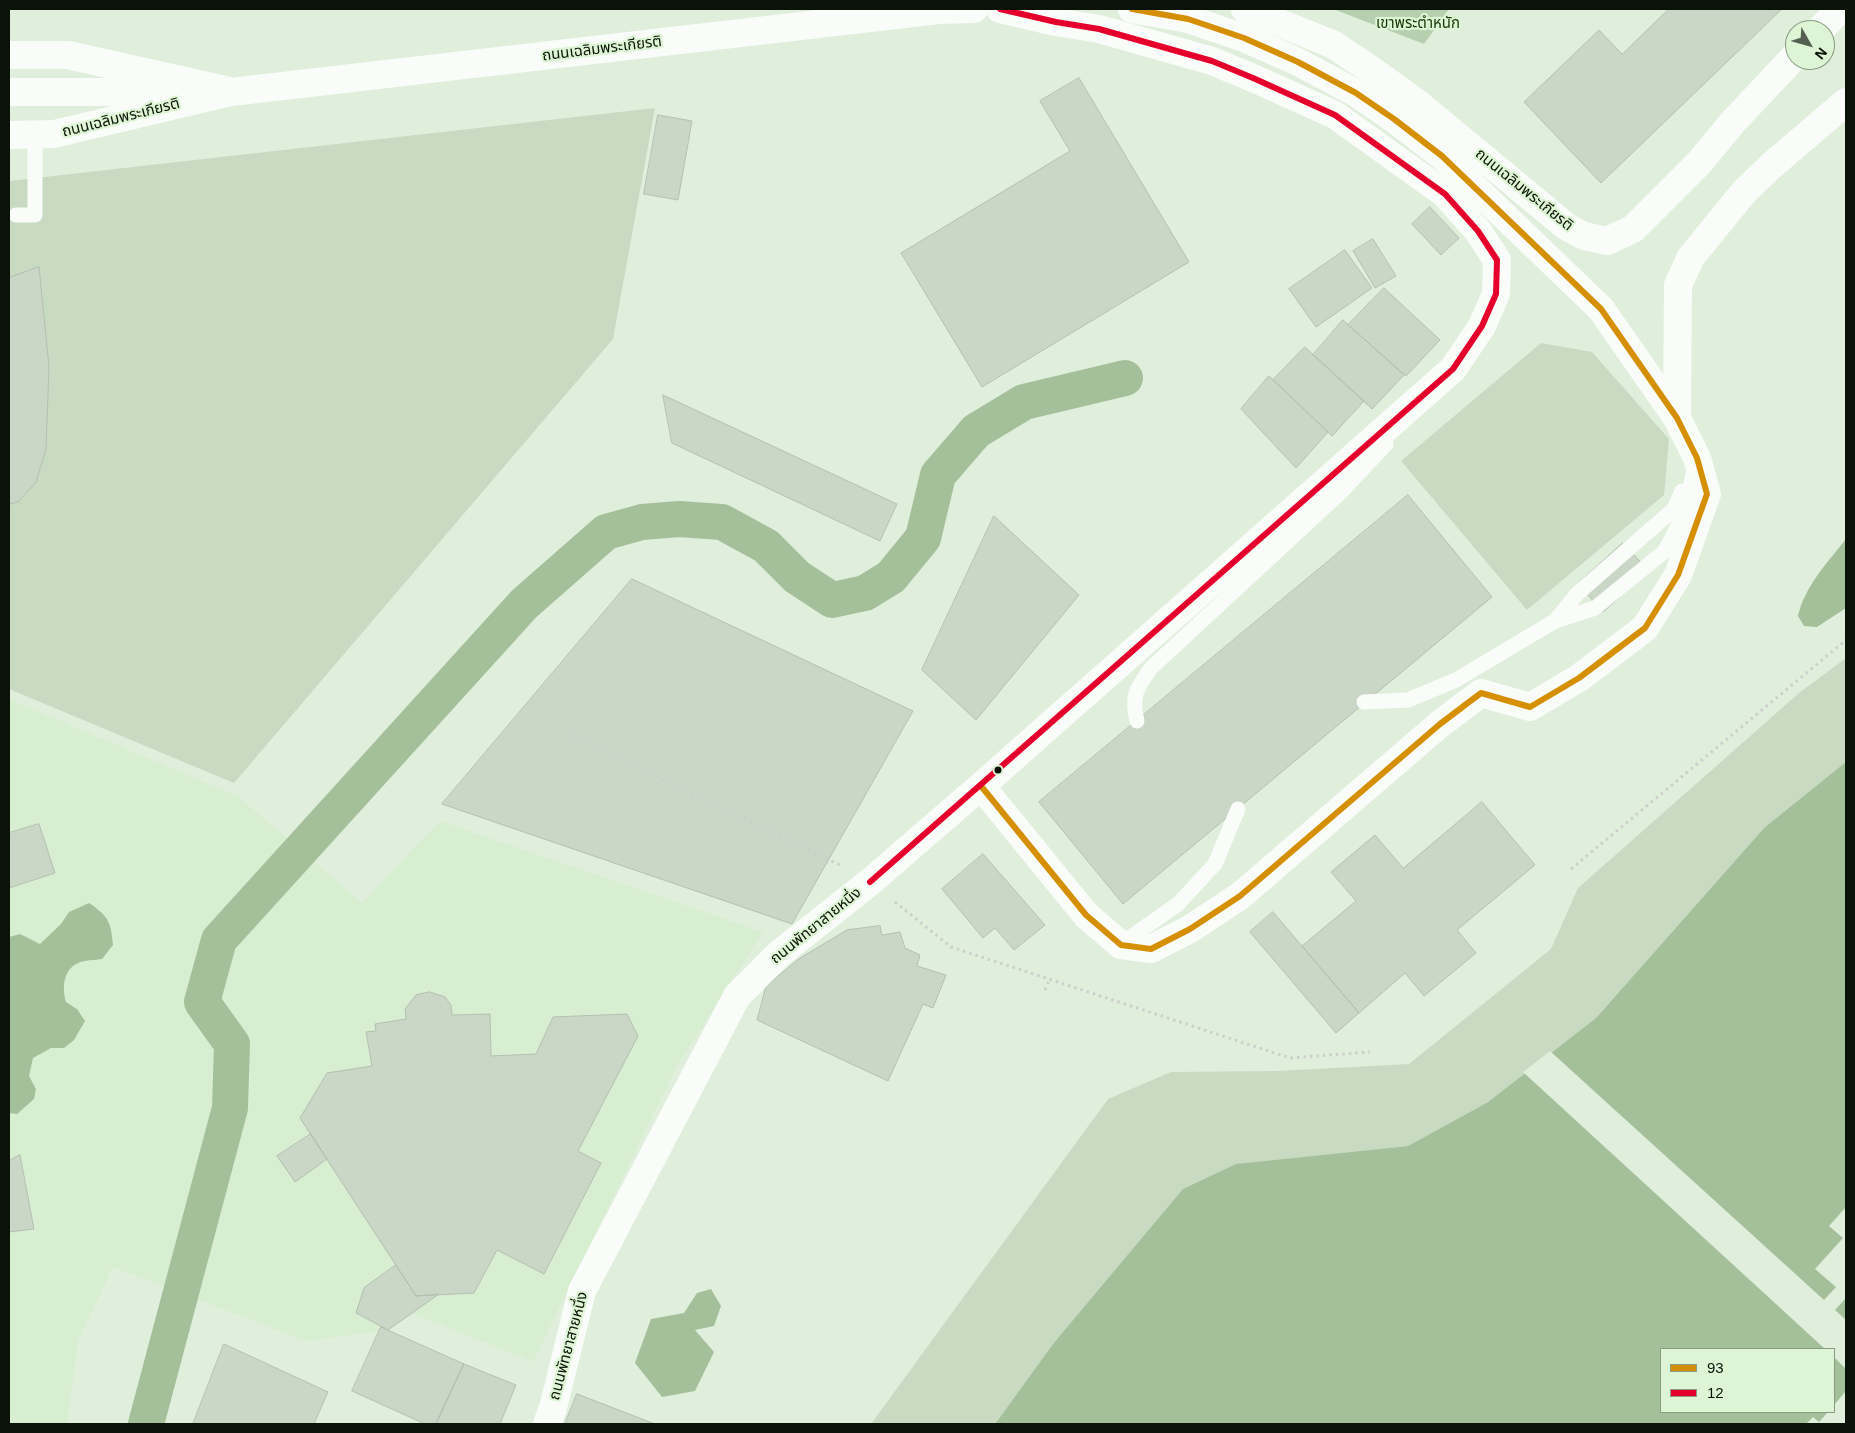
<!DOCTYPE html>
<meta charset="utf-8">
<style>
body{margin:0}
#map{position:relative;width:1855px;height:1433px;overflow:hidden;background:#e0eedc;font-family:Helvetica,sans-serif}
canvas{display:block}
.frame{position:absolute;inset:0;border:10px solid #0b1308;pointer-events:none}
.legend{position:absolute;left:1660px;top:1348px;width:175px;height:65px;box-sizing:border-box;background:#ddf5d5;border:1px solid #899b83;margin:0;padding:6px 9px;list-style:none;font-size:15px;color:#0b1308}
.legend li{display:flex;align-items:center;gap:10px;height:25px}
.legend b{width:25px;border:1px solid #899b83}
.north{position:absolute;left:1785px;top:20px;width:50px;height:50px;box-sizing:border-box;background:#ddf5d5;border:1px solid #899b83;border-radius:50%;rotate:128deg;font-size:14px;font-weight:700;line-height:20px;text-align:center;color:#0b1308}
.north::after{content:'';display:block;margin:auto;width:18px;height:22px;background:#566052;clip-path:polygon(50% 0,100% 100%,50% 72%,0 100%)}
</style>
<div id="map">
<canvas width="1855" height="1433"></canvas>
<div class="frame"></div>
<ul class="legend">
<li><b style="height:6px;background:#d49001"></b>93</li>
<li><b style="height:6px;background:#e4002b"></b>12</li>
</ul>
<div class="north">N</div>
</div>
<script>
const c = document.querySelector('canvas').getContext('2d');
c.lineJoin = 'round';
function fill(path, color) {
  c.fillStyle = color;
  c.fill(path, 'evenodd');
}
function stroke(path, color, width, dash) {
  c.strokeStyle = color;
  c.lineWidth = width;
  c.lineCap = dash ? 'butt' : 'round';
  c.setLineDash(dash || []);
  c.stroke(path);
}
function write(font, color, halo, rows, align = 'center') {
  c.font = font + ' Helvetica,"Noto Sans Thai",sans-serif';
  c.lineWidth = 4.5;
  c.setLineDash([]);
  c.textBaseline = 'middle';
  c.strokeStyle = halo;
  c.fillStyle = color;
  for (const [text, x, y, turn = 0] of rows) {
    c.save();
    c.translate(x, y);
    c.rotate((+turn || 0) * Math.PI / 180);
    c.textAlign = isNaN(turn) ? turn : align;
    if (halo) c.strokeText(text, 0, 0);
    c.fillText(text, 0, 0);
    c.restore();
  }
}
fill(new Path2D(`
 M9,699L239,797L362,903L440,821L763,932L676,1067L533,1362L412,1313L388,1330L306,1341L113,1267L78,1341L67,1424H9Z`), '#d8eed1');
fill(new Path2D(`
 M655,108L613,339L234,783L9,689V181Z
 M1541,343L1592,352L1669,439L1664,495L1527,610L1401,461Z
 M1846,658V765L1764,828L1596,1018L1488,1102L1408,1146L1248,1163L1053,1344L995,1424H871L1108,1099L1171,1072L1278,1071L1409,1064L1551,949L1578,888L1799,693Z`), '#c8dbc2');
fill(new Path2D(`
 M1333,9H1449L1424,44Z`), '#b6cfae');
fill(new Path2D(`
 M1846,539V608L1817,627L1804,626L1798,616C1805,586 1827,563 1846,539Z
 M1846,762V1424H995L1053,1344L1183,1189L1236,1164L1408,1146L1488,1102L1596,1018L1764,828ZM1661,1349H1834V1412H1661Z
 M89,903C108,916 111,921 113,945L102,959C95,960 84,960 78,963C63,970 62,988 66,1002L77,1009L85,1021L74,1040L64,1048H51L33,1058L29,1076L36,1089L34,1099L17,1114L9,1113V937L20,934L40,944L61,924L69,912Z
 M711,1289L721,1306L714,1326L695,1330L714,1352L695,1391L662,1397L635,1363L651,1319L684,1313L697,1293Z`), '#a4c09b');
fill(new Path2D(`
 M1550,1051L1824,1300L1836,1287L1815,1269L1843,1238L1829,1226L1846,1207V1298L1835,1310L1846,1320V1369L1834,1357V1349H1825L1523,1072Z
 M1846,1391V1424H1806L1813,1417L1819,1422L1828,1412H1834V1405Z`), '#e0eedc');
stroke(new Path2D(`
 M146,1424L230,1108L232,1044L202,1002L219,940L524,604L606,532L642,522L679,519L722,522L766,546L797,577L832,600L865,593L891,577L923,538L938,475L976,431L1024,402L1125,378`), '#a4c09b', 36);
const building = new Path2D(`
 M1669,9H1782L1601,183L1524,102L1599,30L1622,54Z
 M1079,78L1189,262L982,387L901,253L1070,151L1040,101Z
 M658,115L692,121L678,200L644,194Z
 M1430,207L1459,238L1441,255L1412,224Z
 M1373,239L1396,276L1375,288L1353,251Z
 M1345,250L1372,288L1316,327L1289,289Z
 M39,267L49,367L46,449L36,482L18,502L9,504V278Z
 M1384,288L1440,340L1406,376L1348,325Z
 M1343,320L1404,375L1372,409L1313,355Z
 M1305,347L1364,401L1332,436L1273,380Z
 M1269,376L1328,432L1296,468L1241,409Z
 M663,395L897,504L880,541L672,443Z
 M1408,495L1492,597L1123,904L1039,802Z
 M994,516L1079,595L976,720L922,670Z
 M1623,543L1649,571L1603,612L1578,584Z
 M632,579L913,711L792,924L442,804Z
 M1482,802L1535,865L1457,930L1476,953L1424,996L1405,973L1359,1013L1302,946L1356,901L1331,872L1375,835L1403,868Z
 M39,824L55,873L9,888V833Z
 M983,854L1045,925L1014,950L995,928L983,938L942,889Z
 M1273,912L1359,1013L1336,1033L1250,932Z
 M880,926L882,935L900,932L905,948L920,955L917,966L946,975L933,1008L923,1004L888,1081L757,1020L766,986L800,958L847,930Z
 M430,992L445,997L451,1005L452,1015L490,1014L491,1056L536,1054L553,1017L627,1014L638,1036L578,1151L601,1163L544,1274L497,1250L474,1293L416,1296L300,1118L327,1073L372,1066L366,1032L376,1031L375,1024L406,1019L405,1009L416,995Z
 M311,1134L327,1159L295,1182L277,1156Z
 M20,1155L34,1229L9,1232V1161Z
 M396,1265L416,1296L439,1294L388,1330L356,1313L364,1288Z
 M381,1327L464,1364L436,1424H425L352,1391Z
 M224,1344L328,1392L314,1424H193Z
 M464,1364L516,1385L500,1424H436Z
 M577,1394L655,1424H565Z`);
fill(building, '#cad7c6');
stroke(building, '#b4bfb1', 1);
stroke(new Path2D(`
 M568,734L840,865
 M1571,869L1846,640
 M895,902L951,947L1290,1058L1370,1052
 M1045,990L1050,979`), '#cccfcb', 3, [2.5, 4]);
stroke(new Path2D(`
 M16,215H35V135
 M1555,621L1577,594L1674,509L1682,491
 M1364,702L1408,700L1456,680L1555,621L1595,608L1665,551L1682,518L1695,467
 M1137,721C1131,696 1136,689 1151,668L1340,493L1386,444
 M1121,944L1178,904L1215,864L1238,809`), '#fafcfa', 15);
stroke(new Path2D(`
 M981,786L1086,915L1121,945L1151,949L1190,929L1240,896L1440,724L1481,693L1530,707L1579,678L1645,628L1678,575L1707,494L1697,458L1677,418
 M547,1424L553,1408L582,1291L737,996L779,954L870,882L981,786L1453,369L1482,326L1496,294L1497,260L1478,231L1445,194L1335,115L1253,78L1212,61L1099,29L1056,22L1000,9`), '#fafcfa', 28);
stroke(new Path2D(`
 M1132,9L1188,19L1244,38L1298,62L1356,93L1394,119L1442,156L1601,309L1677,418
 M1245,9L1332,44L1373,71L1416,102L1567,227L1584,236L1607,241L1633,229L1699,163L1732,123L1795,56
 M1820,30L1840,9
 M9,55H68L225,90
 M9,92H182
 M9,135L54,134L231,92L939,10L974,9
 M1677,418L1678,285L1691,257L1744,192L1771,166L1846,102`), '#fafcfa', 28);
stroke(new Path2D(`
 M981,786L1086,915L1121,945L1151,949L1190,929L1240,896L1440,724L1481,693L1530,707L1579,678L1645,628L1678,575L1707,494L1697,458L1677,418L1601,309L1442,156L1394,119L1356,93L1298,62L1244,38L1188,19L1132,9`), '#d49001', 6);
stroke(new Path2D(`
 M870,882L1453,369L1482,326L1496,294L1497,260L1478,231L1445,194L1335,115L1253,78L1212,61L1099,29L1056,22L1000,9`), '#e4002b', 6);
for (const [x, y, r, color] of [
 [998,770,4.5,"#0b1308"]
]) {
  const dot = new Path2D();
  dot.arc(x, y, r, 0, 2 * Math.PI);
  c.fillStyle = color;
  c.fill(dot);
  stroke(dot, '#ddf5d5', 2);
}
write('15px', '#163605', '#ddf5d5', [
 ["เขาพระตำหนัก",1418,24]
]);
write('15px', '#0b1308', '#ddf5d5', [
 ["ถนนเฉลิมพระเกียรติ",602,49,-7],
 ["ถนนเฉลิมพระเกียรติ",121,118,-14],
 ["ถนนเฉลิมพระเกียรติ",1524,190,39],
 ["ถนนพัทยาสายหนึ่ง",816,926,-39],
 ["ถนนพัทยาสายหนึ่ง",569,1346,-75]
]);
</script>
